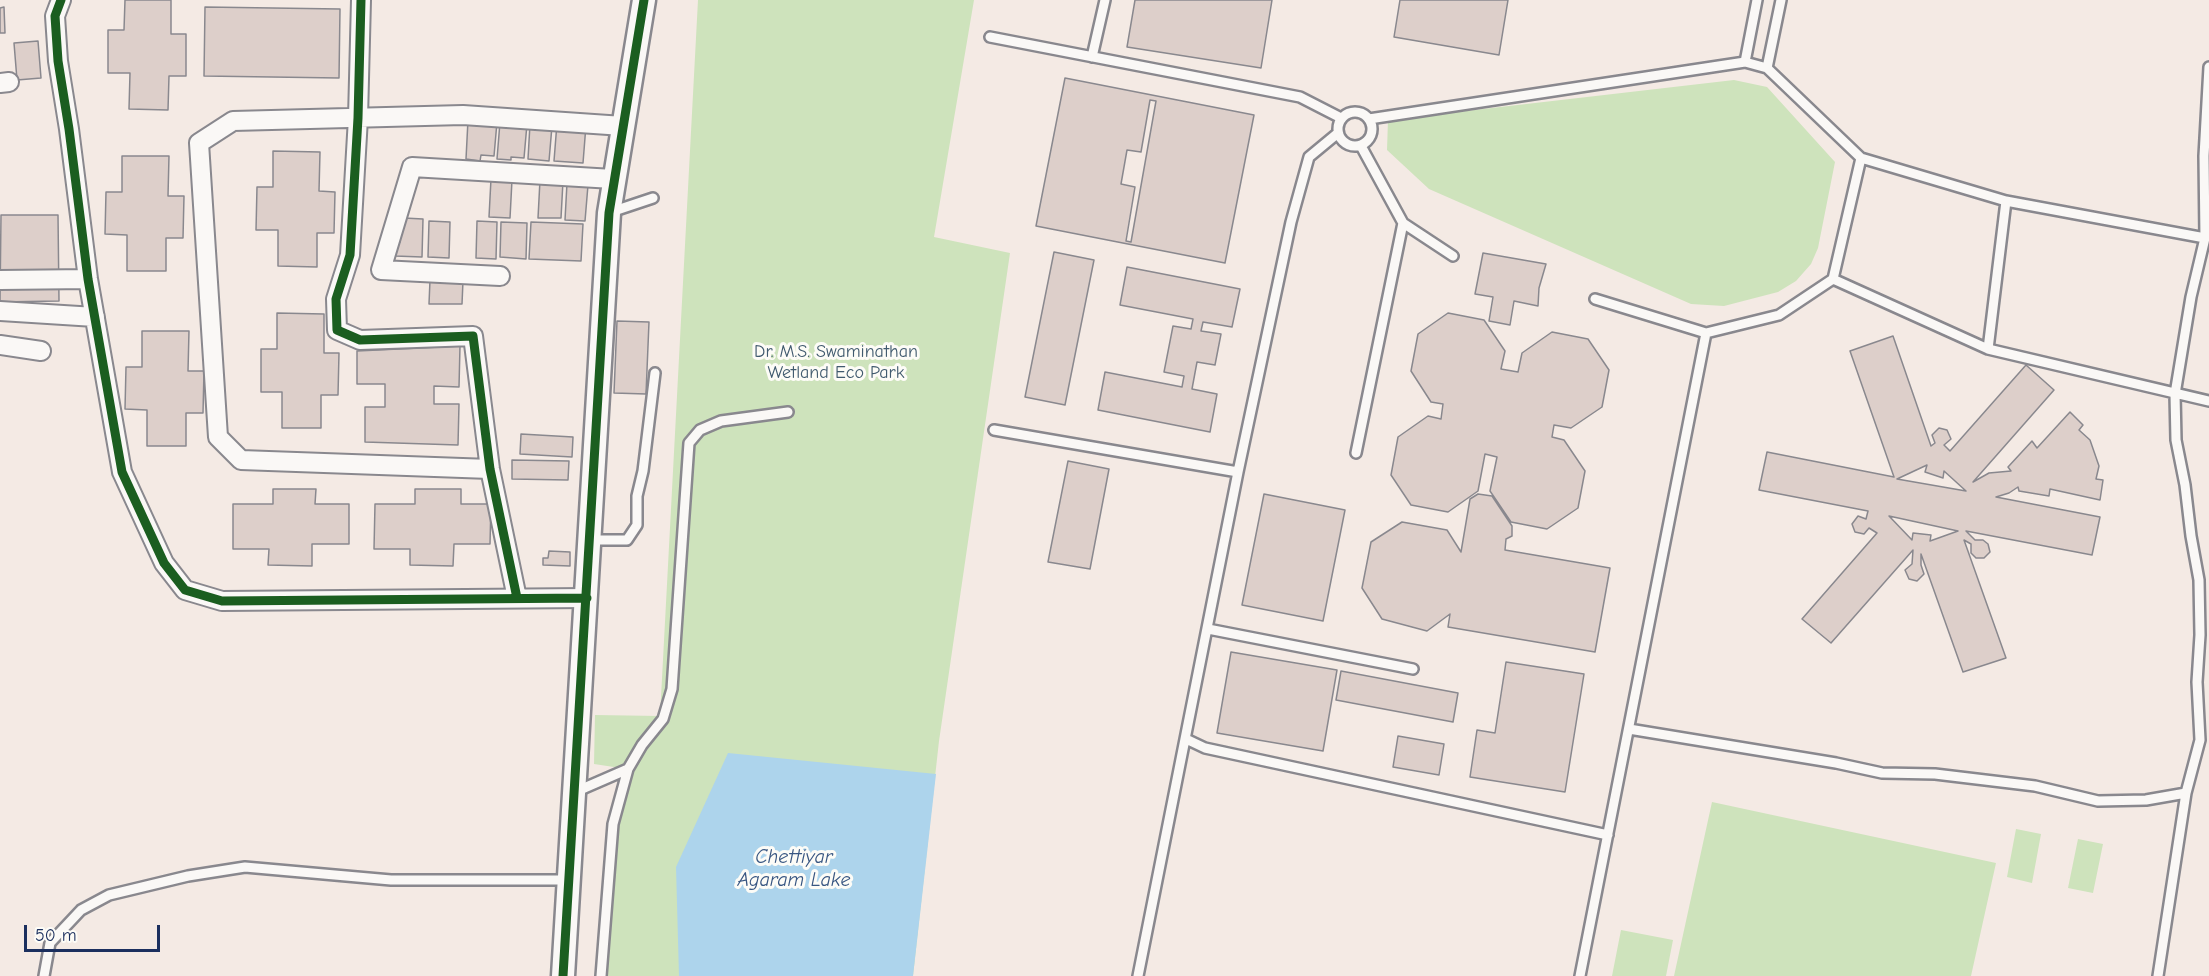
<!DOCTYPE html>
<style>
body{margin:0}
#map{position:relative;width:2209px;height:976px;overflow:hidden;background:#f4eae4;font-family:"Comic Neue",sans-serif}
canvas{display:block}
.scale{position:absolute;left:24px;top:925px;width:136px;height:27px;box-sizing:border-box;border:3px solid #1b2f5e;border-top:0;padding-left:8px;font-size:18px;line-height:21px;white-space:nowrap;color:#1b2f5e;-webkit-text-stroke:4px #fdfcf7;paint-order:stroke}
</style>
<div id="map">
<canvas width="2209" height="976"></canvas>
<div class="scale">50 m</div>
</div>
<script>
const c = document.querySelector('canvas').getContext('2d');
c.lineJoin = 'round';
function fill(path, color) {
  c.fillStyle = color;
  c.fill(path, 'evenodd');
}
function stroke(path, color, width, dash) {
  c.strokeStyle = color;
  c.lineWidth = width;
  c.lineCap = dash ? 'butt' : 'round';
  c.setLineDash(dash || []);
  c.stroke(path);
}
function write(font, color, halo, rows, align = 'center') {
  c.font = font + ' "Comic Neue",sans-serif';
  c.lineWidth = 6;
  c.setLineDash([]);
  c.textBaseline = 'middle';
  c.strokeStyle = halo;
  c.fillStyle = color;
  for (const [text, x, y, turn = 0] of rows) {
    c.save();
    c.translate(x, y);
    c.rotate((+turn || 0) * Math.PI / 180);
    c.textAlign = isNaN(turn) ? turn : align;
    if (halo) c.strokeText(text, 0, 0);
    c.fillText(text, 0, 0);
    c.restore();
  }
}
fill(new Path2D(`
 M698,0H974L934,237L1010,253L939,741L913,976H601L613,824L627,769L594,764L595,715L660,716Z
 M1734,80L1767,87L1835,162L1818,248L1811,264L1796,281L1778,292L1724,306L1691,304L1429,189L1387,150L1388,120Z
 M1712,802L1996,863L1971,976H1674Z
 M2016,829L2041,834L2032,883L2007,877Z
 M2078,839L2103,844L2093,893L2068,888Z
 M1621,930L1673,940L1666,976H1612Z`), '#cee3bc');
fill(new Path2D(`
 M728,753L936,774L913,976H679L676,867Z`), '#add4ec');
const building = new Path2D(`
 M125,0H171V34H186V76H169L168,110L129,109L130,73H108V30H124Z
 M1135,0H1272L1261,68L1127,47Z
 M1400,0H1508L1499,55L1394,37Z
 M4,7L5,33H0V8Z
 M205,7L340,9L339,78L204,76Z
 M38,41L41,78L17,80L14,43Z
 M1065,78L1254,115L1225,263L1036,226ZM1150,100L1156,101L1131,242L1126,241L1135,187L1121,184L1127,150L1141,152Z
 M468,120L497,122L494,156L481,155L480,161L466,159Z
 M500,122L527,124L524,158L511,157V160L497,159Z
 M557,123L586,125L583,163L554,161Z
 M530,124L552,126L549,161L528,159Z
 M273,151L320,152L319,191L335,192L334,233H317V267L278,266V230H256L257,187H273Z
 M122,156H169L168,196H184L183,238H166V271H127V235L105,234L106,192H122Z
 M491,179L512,180L510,218L489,217Z
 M540,180L563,181L561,218H538Z
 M567,183L588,185L585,221L565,220Z
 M1,215H58L59,301L0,302Z
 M404,218L423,219L422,257L395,256L396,241L400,242L401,228H404Z
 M429,221L450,222L449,258L428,257Z
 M477,221L497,222L496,259L476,258Z
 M501,222L527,223L526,259L500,257Z
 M531,222L583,224L581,261L529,259Z
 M1054,252L1094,260L1065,405L1025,397Z
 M1483,253L1546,264L1539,288L1538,306L1514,301L1510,325L1489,321L1493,297L1475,294Z
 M1127,267L1240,289L1232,327L1203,322L1201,331L1221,334L1215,365L1197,362L1192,389L1217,394L1210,432L1098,410L1105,372L1182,387L1184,376L1164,372L1173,326L1191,329L1193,319L1120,305Z
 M430,280L463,281L462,304H429Z
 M277,313L324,314V353H339L338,395H321V428H282V392H261V349H277Z
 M1448,313L1484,320L1505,351L1501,369L1518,372L1522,353L1552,332L1588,339L1609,370L1602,407L1571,428L1554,425L1552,437L1564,440L1585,471L1578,508L1547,529L1511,522L1490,491L1497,457L1485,454L1478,491L1448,512L1411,505L1391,475L1398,437L1428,416L1441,419L1443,404L1431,402L1411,371L1418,334Z
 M617,321L649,322L646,394L614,393Z
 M142,331H189L188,371H204L203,413H186V446H147V410L125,409L126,367H142Z
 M1893,336L1931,446L1935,443L1932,435L1939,428L1947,430L1951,439L1944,445L1950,451L2026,365L2054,390L1973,482L1989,473L2011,471L2008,467L2032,441L2037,448L2070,412L2083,425L2079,430L2090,440L2099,466L2096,479L2103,480L2100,500L2050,489L2049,496L2019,491L2018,487L2009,493L1996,497L2100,517L2092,555L1966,531L1975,540H1983L1988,544L1990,552L1984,558H1976L1971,553V544L1964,540L2006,658L1963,672L1921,554V565L1924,574L1917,581L1909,579L1905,570L1912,564L1913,550L1831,643L1802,619L1877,533L1869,528L1864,534L1855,532L1852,524L1858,516L1866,519L1868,511L1759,490L1767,452L1894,477L1850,351ZM1927,465L1925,472L1943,478L1944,471L1966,491L1897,479ZM1889,516L1958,531L1930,541L1931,535L1913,533L1912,540Z
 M460,346L459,387L434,386V404H459L458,445L365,442V407H385V384H357V351Z
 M521,434L573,437L572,457L520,454Z
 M512,460L569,461L568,480L512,479Z
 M1068,461L1109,469L1090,569L1048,562Z
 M273,489H316L315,504H349V544H312V566L268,565L269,549H233V504H273Z
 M415,489H461V504H491L490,544H454L453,566L410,565V549H374L375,504H415Z
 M1264,494L1345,510L1323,621L1242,605Z
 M1478,494L1492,496L1512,526V536L1506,539L1505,550L1610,568L1595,652L1448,627L1450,614L1427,631L1382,619L1362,588L1371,542L1402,522L1447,530L1461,552L1470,499Z
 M549,551L570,552V566L543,565V558H548Z
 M1231,652L1337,670L1323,751L1217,733Z
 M1506,662L1584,674L1565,792L1470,777L1477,730L1495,733Z
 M1341,671L1458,693L1453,722L1336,700Z
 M1398,736L1444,744L1439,775L1393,767Z`);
fill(building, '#ddcfca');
stroke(building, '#89888e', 1.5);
const service = new Path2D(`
 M990,37L1300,97L1341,118
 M1092,57L1105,0
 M1745,62L1757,0
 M1767,68L1781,0
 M1338 129a17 17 0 1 1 34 0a17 17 0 1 1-34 0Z
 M1369,119L1745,62L1767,68L1861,158L2006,201L1988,349
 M1361,146L1403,223L1453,256
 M2006,201L2205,238
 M611,212L653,198
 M1833,279L1988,349L2209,401
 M1595,299L1706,333L1779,315L1833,279L1861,158
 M994,430L1238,472
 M1356,453L1403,223
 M590,540H627L637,525V496L643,471L655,373
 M1208,629L1413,669
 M1629,729L1836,763L1882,773L1935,774L2035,786L2098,801L2146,800L2186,793L2200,740L2197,682L2200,635L2199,580L2191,536L2185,485L2176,440L2175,394L2191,297L2205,238L2204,156L2209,67
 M1186,739L1205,748L1608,835
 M575,792L628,769
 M44,976L50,943L81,910L109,895L188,876L245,867L391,880H569
 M601,976L613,824L628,769L642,745L663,719L672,689L689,443L700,430L721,421L788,412
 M1138,976L1238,472L1291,222L1309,157L1338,133
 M1580,976L1706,333
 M2158,976L2186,793`);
const minor = new Path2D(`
 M61,0L55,16L58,61L69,129L88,279L122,472L164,563L185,590L222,601L587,598
 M361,0L358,118L350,255L336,299L337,330L360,340L473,336L490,469L517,598
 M0,83L9,82
 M500,276L381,270L412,167L613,179
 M0,280L88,279
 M0,311L95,317
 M0,345L41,351
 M490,469L241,460L218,437L199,143L233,121L463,115L623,126`);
const tertiary = new Path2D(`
 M563,976L609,213L644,0`);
stroke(service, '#89888e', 14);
stroke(minor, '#89888e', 22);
stroke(tertiary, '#89888e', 27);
stroke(service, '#faf8f6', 9);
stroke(minor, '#faf8f6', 18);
stroke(tertiary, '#faf8f6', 22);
stroke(new Path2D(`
 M61,0L55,16L58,61L69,129L88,279L122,472L164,563L185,590L222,601L587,598
 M361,0L358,118L350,255L336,299L337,330L360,340L473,336L490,469L517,598
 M563,976L609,213L644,0`), '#1b5e20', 9);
write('18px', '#405a6e', '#fdfcf7', [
 ["Dr. M.S. Swaminathan",836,352],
 ["Wetland Eco Park",836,373]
]);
write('italic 20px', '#385682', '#fdfcf7', [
 ["Chettiyar",794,857],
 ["Agaram Lake",794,880]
]);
</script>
